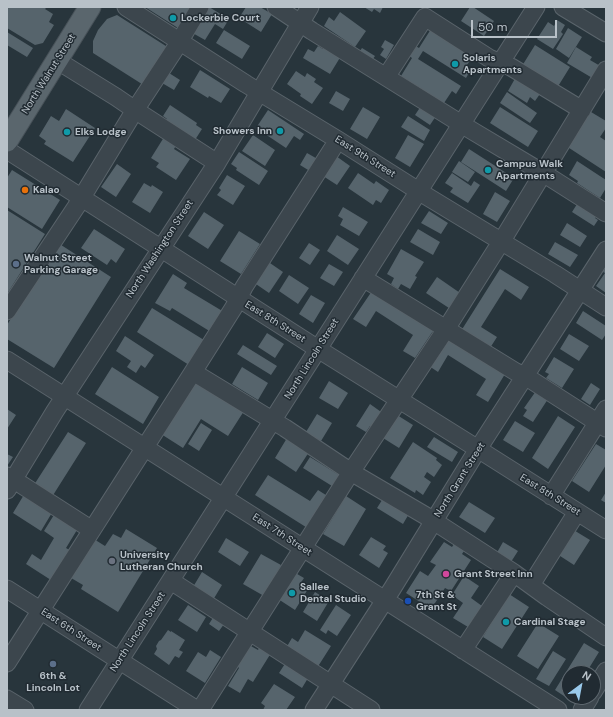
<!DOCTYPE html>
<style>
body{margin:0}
#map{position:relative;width:613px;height:717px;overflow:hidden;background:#28353c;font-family:"DM Sans",sans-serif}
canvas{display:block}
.frame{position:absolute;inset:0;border:8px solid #b8c1c8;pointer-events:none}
.north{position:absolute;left:561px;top:665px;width:40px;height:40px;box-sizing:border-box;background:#212b32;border:1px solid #5d676e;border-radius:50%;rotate:32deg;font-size:11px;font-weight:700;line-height:16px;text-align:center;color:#b8c1c8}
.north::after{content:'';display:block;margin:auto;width:14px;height:18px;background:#99c9eb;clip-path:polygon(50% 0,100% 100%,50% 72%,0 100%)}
.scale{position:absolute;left:471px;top:20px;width:86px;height:18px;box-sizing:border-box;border:2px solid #b8c1c8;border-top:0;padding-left:5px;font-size:12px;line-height:14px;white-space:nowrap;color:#b8c1c8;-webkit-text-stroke:3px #212b32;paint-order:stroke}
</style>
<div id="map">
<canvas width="613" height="717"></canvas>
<div class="frame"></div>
<div class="north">N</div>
<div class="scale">50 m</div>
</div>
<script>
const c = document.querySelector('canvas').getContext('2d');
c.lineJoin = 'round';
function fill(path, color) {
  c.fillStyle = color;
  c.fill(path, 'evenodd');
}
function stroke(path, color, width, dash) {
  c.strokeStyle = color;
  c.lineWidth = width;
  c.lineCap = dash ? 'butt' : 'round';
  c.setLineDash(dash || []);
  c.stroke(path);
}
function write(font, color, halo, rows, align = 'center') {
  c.font = font + ' "DM Sans",sans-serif';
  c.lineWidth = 3;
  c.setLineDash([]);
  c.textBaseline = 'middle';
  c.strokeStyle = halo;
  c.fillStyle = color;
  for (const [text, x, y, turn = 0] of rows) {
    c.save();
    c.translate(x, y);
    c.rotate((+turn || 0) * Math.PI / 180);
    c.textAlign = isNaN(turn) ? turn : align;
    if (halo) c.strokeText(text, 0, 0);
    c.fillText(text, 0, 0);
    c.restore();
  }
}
fill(new Path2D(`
 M7,7H47L45,9L53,14L49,22L54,25L43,43L35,45L7,28Z
 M145,7H192L178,28Z
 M203,7H209L229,19L223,29L215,24L205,40L189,31Z
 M246,7H260L272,14L261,32L239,18Z
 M364,7H383L380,13L374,9L372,12Z
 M470,7H473L494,21L484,36L461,21Z
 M340,12L366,31L355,47L324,26L329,17L334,21Z
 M117,15L169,48L145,86L93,53V41L98,30L107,19Z
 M557,20L565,25L561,32L563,34L553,49L537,39L548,22L554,26Z
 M568,28L582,37L569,58L556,49Z
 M431,29L473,56L465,68L470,71L466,78L423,51L418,59L461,86L456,94L452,91L444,103L401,76L412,58L408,55L414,45L419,48Z
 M224,30L250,46L242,59L216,43Z
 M7,32L33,48L27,57L7,45Z
 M385,40L394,45L386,59L380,55L384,49L381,47Z
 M535,45L570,67L557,88L522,66Z
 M318,46L323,49L325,46L341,56L330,74L303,58L308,49L314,52Z
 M576,47L592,57L590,60L602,67L594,79L567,63Z
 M362,48L375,56L370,63L357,55Z
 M200,70L230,89L221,103L209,96L208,98L190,87Z
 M296,71L305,77L307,73L316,79L314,82L323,88L312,104L300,96L301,94L287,84Z
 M169,73L180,80L174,90L162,83Z
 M517,75L542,91L535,101L530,97L527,103L508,91Z
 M336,91L350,99L343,111L329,103Z
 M507,92L537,113L530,123L500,103Z
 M423,103L438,113L430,125L415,115Z
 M170,105L197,123L196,125L202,129L193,143L163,124L167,119L163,116Z
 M363,107L380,117L367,139L350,129Z
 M500,107L538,131L528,147L490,123Z
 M66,109L95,128L73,162L44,144L46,141L39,136L51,116L59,121Z
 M586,109L606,121V128L600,137L606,141V172L563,144Z
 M268,110L304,134L300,140L294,136L286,148L256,128Z
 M408,116L430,130L424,141L401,127Z
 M166,134L178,142L174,149L190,159L176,180L156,167L159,163L151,158Z
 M253,135L275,150L265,166L242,151Z
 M408,135L424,144L410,167L395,158Z
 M469,149L514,178L506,191L461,162Z
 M239,152L268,171L259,185L236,170L237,168L231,164Z
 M307,153L321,161L313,173L300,165Z
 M336,156L350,166L337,185L323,176Z
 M459,161L475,172L468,182L452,172Z
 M577,161L606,180V188L600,198L577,183L578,181L569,175Z
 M117,164L131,174L116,197L101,187Z
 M12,170L60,200L42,229L7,207V178Z
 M358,173L374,184L376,181L389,190L381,203L376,200L373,205L348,188Z
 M452,173L471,186L474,181L480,185L468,203L450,192L453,188L445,183Z
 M227,175L245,186L233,205L217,195L221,190L219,188Z
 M144,183L151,187L152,185L163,192L150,213L132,202Z
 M495,192L510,201L497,222L483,214Z
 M579,201L598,213L595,218L598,220L594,226L572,212Z
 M343,207L368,222L359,236L340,225L343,219L338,216Z
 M7,210L45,234L7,294Z
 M429,211L448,223L441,234L421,223Z
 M204,212L224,225L208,249L188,236Z
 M567,223L587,236L580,247L560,235Z
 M94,229L125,249L116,263L111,259L107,265L81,248Z
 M418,229L440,242L433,255L410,242Z
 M239,231L260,244L241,274L220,261Z
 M337,235L359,249L348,265L327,251Z
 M555,242L578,255L570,267L548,254Z
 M58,243L111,277L54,368L7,339V325Z
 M309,243L320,250L310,265L299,258Z
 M401,249L424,262L415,276L417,277L410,289L401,284L398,289L391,284L394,278L387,274Z
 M267,261L283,272L269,293L253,282Z
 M329,264L343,272L334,286L320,278Z
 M606,267V293L596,286L605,273L603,272Z
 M500,269L529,287L521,300L505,289L481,327L497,337L490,348L461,331Z
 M173,274L187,283L184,288L224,312L211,332L172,308L170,311L155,303Z
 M289,275L309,288L298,304L279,291Z
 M437,277L463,295L452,310L426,293Z
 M372,291L433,331L415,358L403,351L413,335L376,311L366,327L353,319Z
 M311,295L325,303L313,323L299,314Z
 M152,308L204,340L189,365L137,332Z
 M583,311L606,326V334L602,340L576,323Z
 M267,333L284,344L275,358L258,347Z
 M569,334L589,346L579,361L560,349Z
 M444,335L505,374L488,402L476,395L486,379L448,355L438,372L426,364Z
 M125,336L154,355L145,368L141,365L136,373L127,367L131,361L116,351Z
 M243,345L277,366L271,375L237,354Z
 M554,357L574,369L562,388L546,378L549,374L545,372Z
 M112,367L159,397L143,424L95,394Z
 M242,367L268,383L258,400L232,384Z
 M195,380L244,411L228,436L201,419L183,448L161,434Z
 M329,381L348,393L338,409L319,398Z
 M591,383L600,389L590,405L581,399Z
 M536,391L548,399L533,422L523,416L527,410L524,408Z
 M370,404L384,414L375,429L370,426L366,432L356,426Z
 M7,409L16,415L7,429Z
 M317,414L332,423L321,441L306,432Z
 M397,415L413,425L399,448L383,438Z
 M558,416L575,427L548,469L532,458Z
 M515,421L535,433L523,452L503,440Z
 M201,423L212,430L199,451L188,444Z
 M68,432L86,443L50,500L32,488Z
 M434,437L458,452L452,462L427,447Z
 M287,438L309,452L296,472L275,458Z
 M413,442L437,458L436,460L442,465L434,477L427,472L424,477L431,482L423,495L416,490L415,493L390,478Z
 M596,444L606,450V465L589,492L572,481Z
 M7,454L13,457L7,466Z
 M310,457L339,475L332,486L303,468Z
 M268,475L310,501L318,490L329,497L309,529L255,495Z
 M606,492V503L601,500Z
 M25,493L53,511L41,531L13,513Z
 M346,496L366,509L344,546L323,534Z
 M384,497L410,512L403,524L377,508Z
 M469,502L495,518L485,533L459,517Z
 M57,510L80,525L66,548L73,552L54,582L26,564L32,554L41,560L54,538L44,531Z
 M126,529L157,548L118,612L81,589L83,585L66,575L89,536L105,546L113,534L121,538Z
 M572,529L590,540L574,565L557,554Z
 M371,537L386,546L383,550L388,553L379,568L359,555Z
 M226,538L249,552L240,566L218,552Z
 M444,542L452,547L454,544L464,551L462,554L471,560L451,591L445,588L431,609L406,593L420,571L428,576L436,565L430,562Z
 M503,542L518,551L509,565L495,556Z
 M261,554L281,565L264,596L243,584Z
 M292,571L304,578L300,584L308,589L295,610L275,597Z
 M202,572L222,585L213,600L193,587Z
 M464,576L479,586L471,598L482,606L468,627L453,618L463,603L452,595Z
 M315,592L329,601L317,621L303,612Z
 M509,594L529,607L502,649L483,637Z
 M188,605L206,617L197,632L178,620Z
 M336,605L351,615L337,636L328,630L326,634L320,630Z
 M216,613L227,620L219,631L209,624Z
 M538,623L559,636L538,669L517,656Z
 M168,630L171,632V631L185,640L179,650L183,652L179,658L175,656L169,665L154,654L157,649L156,646L159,641L161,640Z
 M305,630L331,646L317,668L286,648L292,638L298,642Z
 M584,643L599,652L586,673H569V697H571L570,700L555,690Z
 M249,645L258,650L260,646L271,653L253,682L248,679L240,693L228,686L239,668L235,663Z
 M210,650L221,657L205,683L186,671L198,652L206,657Z
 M553,651L566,659L549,686L536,679Z
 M288,659L311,673L302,688L279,673Z
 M274,684L295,697L286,710H263L265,706L261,703Z`), '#56646c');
const minor = new Path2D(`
 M126,7L246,84L338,140L428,197L555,274L606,307
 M276,7L312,31L386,77
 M563,7L606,33
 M58,61L116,97L135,110L217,163
 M582,110L511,67L489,58L425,17L386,77L471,130L543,173L606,213
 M7,150L318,349L478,449L606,530
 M363,278L516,372L525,376L606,428
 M7,311L76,207L135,110L175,49L200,7
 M7,360L558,710
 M193,372L285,428L351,472L426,516L514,573L547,597L606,637
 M7,476L22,485L92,530
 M7,490L55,411L217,163L310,7
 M551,496L606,409
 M171,581L371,710
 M531,585L577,512
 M7,589L197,710
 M463,650L514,573
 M7,663L193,372L234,307L244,287L338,140
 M593,692L606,671
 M7,699L25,710
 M88,710L536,7
 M200,710L351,472L446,329L506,234L606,70
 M314,710L392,589L478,449L606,250
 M582,710L590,697`);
const major = new Path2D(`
 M7,141L90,7`);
stroke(minor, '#5a646b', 19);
stroke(major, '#485259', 23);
stroke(minor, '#3c464d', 17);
stroke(major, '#5a666d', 21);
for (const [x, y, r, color] of [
 [173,18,4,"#0f9aa8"],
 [455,64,4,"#0f9aa8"],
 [280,131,4,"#0f9aa8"],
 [67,132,4,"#0f9aa8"],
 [488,170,4,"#0f9aa8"],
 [25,190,4,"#e8710a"],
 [16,264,4,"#5c6f8a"],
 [112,561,4,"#6b7280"],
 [446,574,4,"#d1479c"],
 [292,593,4,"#0f9aa8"],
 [408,601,4,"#1a4fb4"],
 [506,622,4,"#0f9aa8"],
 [53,664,4,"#5c6f8a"]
]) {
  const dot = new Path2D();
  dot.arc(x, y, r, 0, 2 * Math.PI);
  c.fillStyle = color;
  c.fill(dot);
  stroke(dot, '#212b32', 1.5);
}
write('bold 10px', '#b8c1c8', '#212b32', [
 ["Lockerbie Court",181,18],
 ["Solaris",463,58],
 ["Apartments",463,70],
 ["Showers Inn",272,131,"right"],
 ["Elks Lodge",75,132],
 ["Campus Walk",496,164],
 ["Apartments",496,176],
 ["Kalao",33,190],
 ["Walnut Street",24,258],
 ["Parking Garage",24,270],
 ["University",120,555],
 ["Lutheran Church",120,567],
 ["Grant Street Inn",454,574],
 ["Sallee",300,587],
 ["Dental Studio",300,599],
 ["7th St &",416,595],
 ["Grant St",416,607],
 ["Cardinal Stage",514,622],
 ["6th &",53,676,"center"],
 ["Lincoln Lot",53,688,"center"]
], 'left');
write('10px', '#b8c1c8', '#212b32', [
 ["North Walnut Street",49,74,-58],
 ["East 9th Street",365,157,32],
 ["North Washington Street",160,249,-57],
 ["East 8th Street",275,322,32],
 ["North Lincoln Street",312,359,-58],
 ["North Grant Street",460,480,-58],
 ["East 8th Street",550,495,32],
 ["East 7th Street",282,535,33],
 ["East 6th Street",71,630,33],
 ["North Lincoln Street",138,632,-57]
]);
</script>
